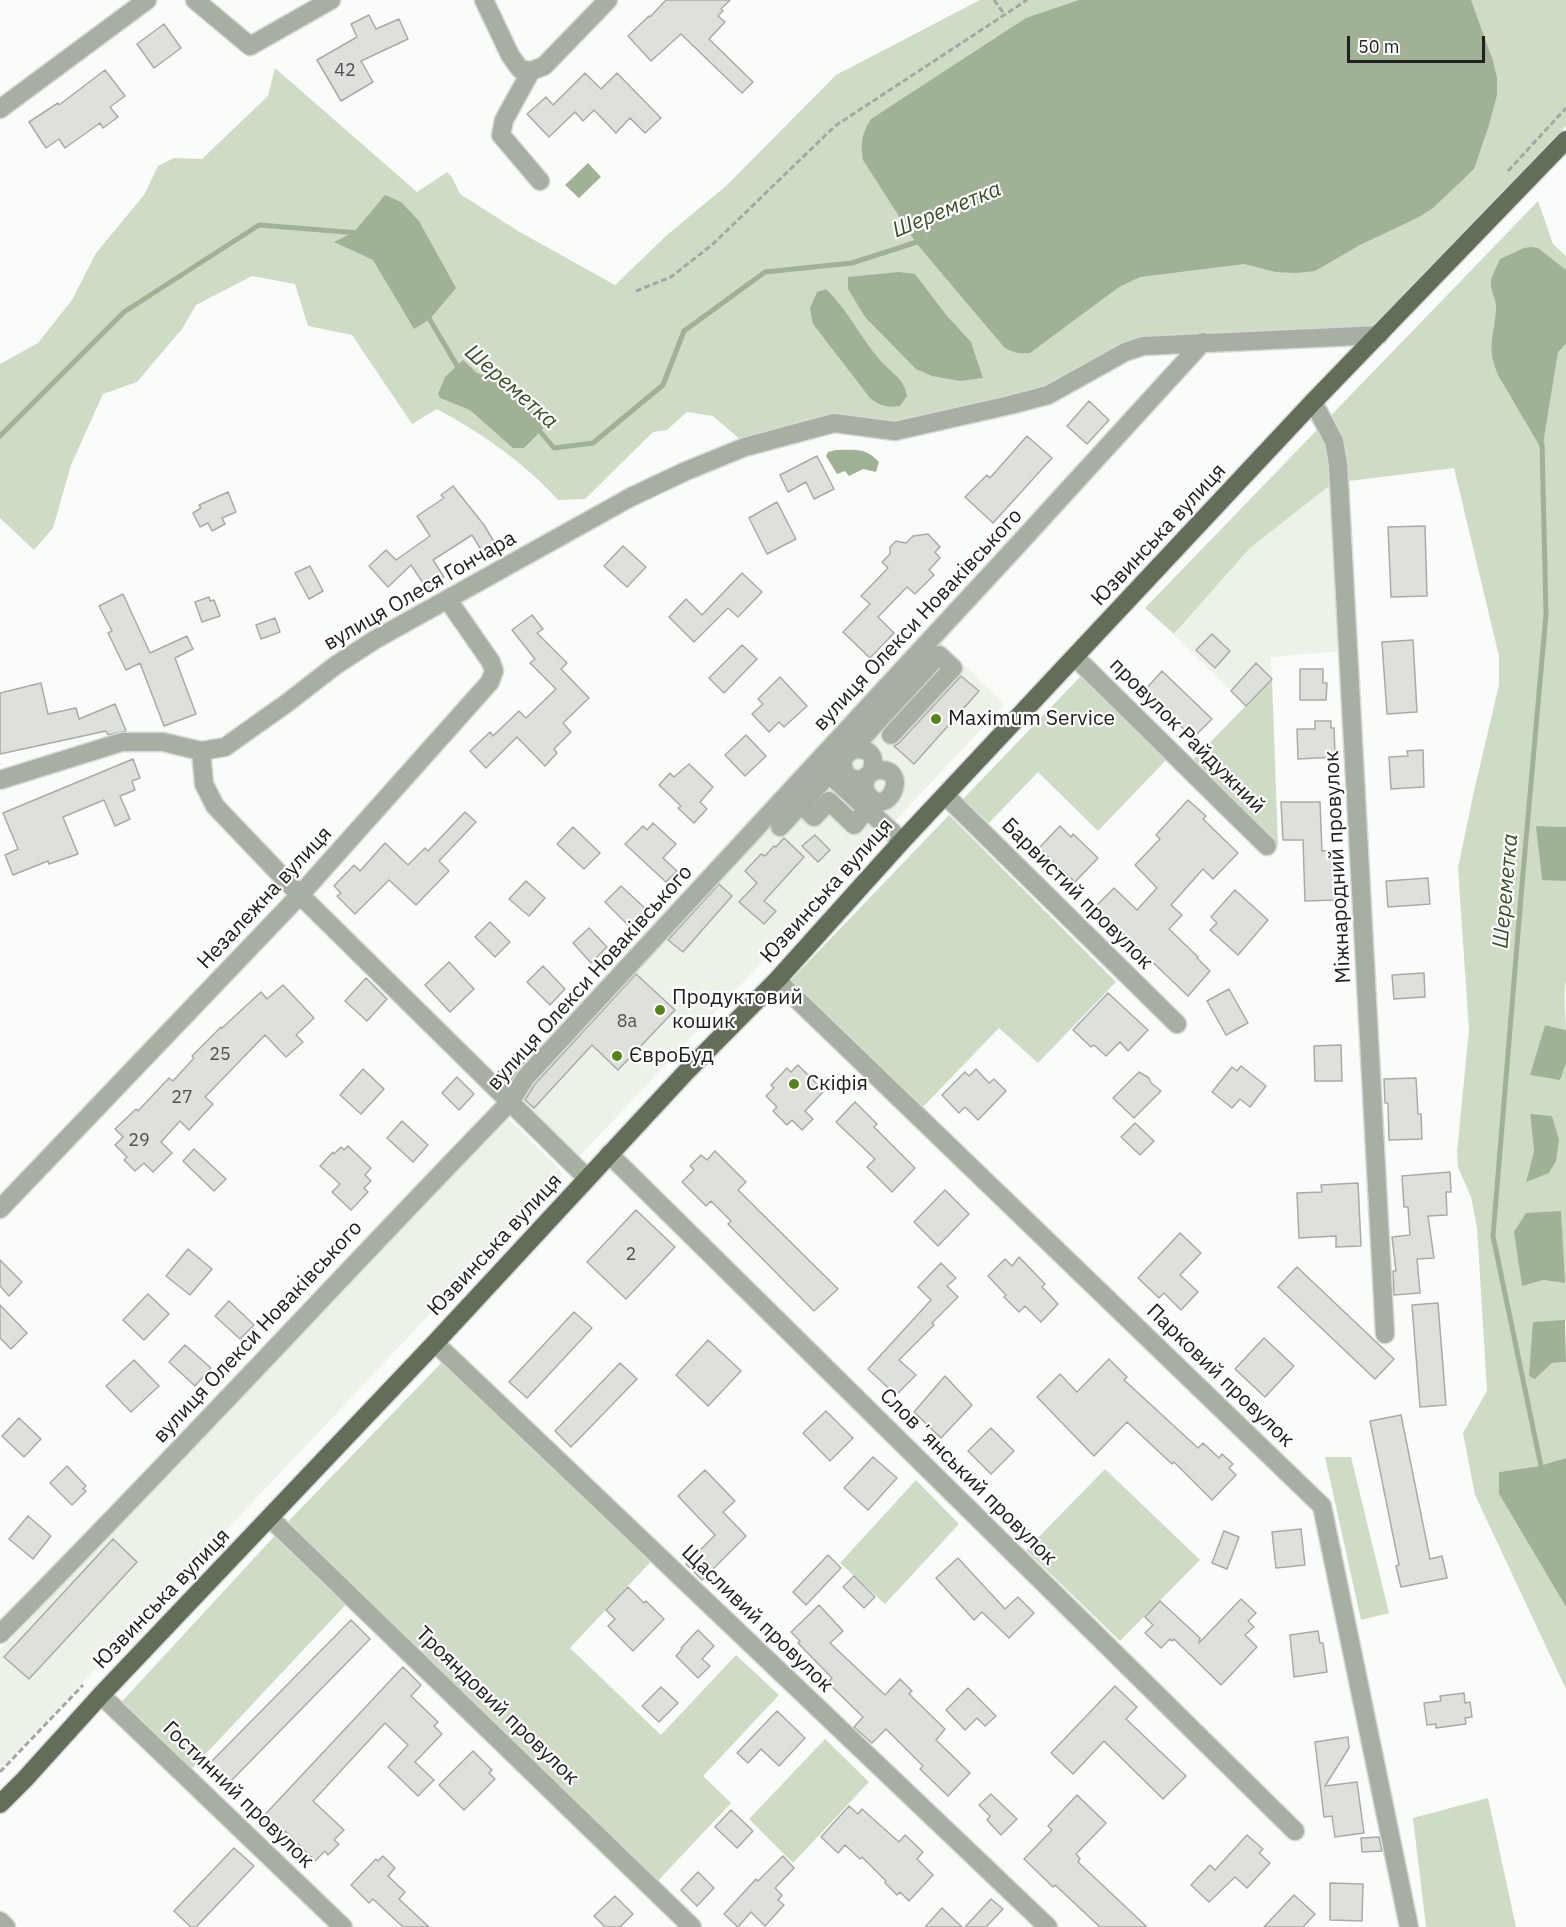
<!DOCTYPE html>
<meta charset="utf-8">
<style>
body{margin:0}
#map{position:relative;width:1566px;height:1927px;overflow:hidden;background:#f9fcf8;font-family:"IBM Plex Sans",sans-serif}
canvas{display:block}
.scale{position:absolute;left:1347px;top:36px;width:138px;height:27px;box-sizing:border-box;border:3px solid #20211f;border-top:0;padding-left:8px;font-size:18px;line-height:21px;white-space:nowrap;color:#20211f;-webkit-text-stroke:4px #fff;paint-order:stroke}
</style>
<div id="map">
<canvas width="1566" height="1927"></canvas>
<div class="scale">50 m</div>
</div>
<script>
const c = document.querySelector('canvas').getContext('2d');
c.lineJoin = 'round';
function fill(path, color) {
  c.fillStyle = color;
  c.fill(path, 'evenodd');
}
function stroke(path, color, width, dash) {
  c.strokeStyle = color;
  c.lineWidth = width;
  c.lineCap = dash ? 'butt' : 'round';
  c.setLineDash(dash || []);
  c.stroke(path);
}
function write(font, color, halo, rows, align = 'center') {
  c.font = font + ' "IBM Plex Sans",sans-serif';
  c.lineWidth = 4.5;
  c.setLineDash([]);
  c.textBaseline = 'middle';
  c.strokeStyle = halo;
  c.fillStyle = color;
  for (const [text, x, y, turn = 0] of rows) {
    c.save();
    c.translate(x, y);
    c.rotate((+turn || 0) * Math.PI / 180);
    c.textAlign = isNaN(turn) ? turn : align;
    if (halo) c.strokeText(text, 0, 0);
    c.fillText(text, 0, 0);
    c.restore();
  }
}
fill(new Path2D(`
 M1333,483L1342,651L1271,657L1272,679L1246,706L1174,635L1250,548Z
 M937,638L1004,705L576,1160L516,1101Z
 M510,1120L563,1173L0,1770V1650L115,1530L497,1124Z`), '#ecf2e7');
fill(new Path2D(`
 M980,0H1566V126L1513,187L1376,332L1154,345L1060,389L906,430L834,423L743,442L713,416L687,412L667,430L653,432L585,499L558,500C524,462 481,433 437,409L412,424L352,335L308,326L295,284L252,276L196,305L182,329L137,382L103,394L71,465L53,528L34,550L0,518V364L38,343L72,300L96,253L144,195L158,166L174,158L202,159L268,96L275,68L417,192L447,172L452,177L460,194L518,231L615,285L667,235L726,186L836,75Z
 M1538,201L1553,244L1566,256V827L1537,826L1542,879L1566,881V982C1563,988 1566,1020 1566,1030L1545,1025L1531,1075L1560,1079L1566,1063V1323L1565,1320L1535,1379L1552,1363L1566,1362V1458L1539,1466L1499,1472V1494L1566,1607V1689L1475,1495L1463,1433L1487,1391L1477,1228L1471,1197L1458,1167L1457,1152L1469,1030L1458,868L1474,791L1499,685V656L1454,468L1333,483L1250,548L1174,634L1145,608ZM1530,1115L1552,1116L1526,1181L1534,1151ZM1561,1212L1564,1282L1543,1280Z
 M1081,676L1167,759L1098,831L1038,772L989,823L963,799Z
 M1272,679L1278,845L1267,846L1187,766Z
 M949,815L1116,982L1038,1063L999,1028L923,1107L791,980Z
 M448,1356L657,1555L570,1648L661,1735L736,1655L779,1695L703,1776L731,1803L656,1883L352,1598L185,1776L115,1709L281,1529Z
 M1325,1457H1351L1389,1613L1361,1620Z
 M1105,1469L1200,1560L1120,1641L1026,1550Z
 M916,1480L959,1524L885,1604L840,1563Z
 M825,1739L869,1782L793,1863L749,1819Z
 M1488,1798L1516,1927H1426L1413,1818Z`), '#cfdcc5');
fill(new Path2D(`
 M1079,0H1471L1493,61L1497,78V95L1489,125L1474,169L1433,208L1419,217L1360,245L1315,271L1296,273L1276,272L1244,264L1140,277L1119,287L1030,353C1020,354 1013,353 1004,347L916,243L863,160C860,145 862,132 871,119L1026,18Z
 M588,163L601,177L579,198L565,185Z
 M385,195L401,202L419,221L456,288L430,319L414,329L373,260L334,242L354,232Z
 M1531,247L1538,248L1566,270V344L1558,352L1542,450L1498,375C1486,345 1494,339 1496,309C1497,301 1492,294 1491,286C1490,277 1497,267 1500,259L1524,248Z
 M899,272L915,274L947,316L971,342L983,378L960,381L932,376L916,369L865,317L848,289V277Z
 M826,289C848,310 860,337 880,360C890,372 904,378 907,396L900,406C888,408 880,406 870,398L813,324L810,308L817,292Z
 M463,360L477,373L490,377L548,421L541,431L524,448H513L470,410L440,398L438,394L445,377Z
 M836,450C855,450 865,447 879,462L876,472L863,469L849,476L845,471L837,474L826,456L828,452Z
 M1536,826L1566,827V881L1542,880Z
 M1545,1025L1566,1030V1063L1560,1080L1530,1075Z
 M1530,1114L1552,1116L1559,1140L1556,1161L1549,1173L1526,1182L1534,1151Z
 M1561,1211L1565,1283L1543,1280L1522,1286L1514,1232L1526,1213Z
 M1565,1320L1566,1362L1552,1363L1535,1379L1529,1376L1533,1322Z
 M1566,1458V1607L1499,1494V1472L1539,1466Z`), '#a1b196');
stroke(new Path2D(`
 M427,315L459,369
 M538,429L554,448L593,443L663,385L684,331L765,272L852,263L920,241
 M0,436L124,312L259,225L359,233
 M1542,1471L1493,1236L1521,896L1546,614L1542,443`), '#a1b196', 5);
const building = new Path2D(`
 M666,0H730L721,9L723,11L718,16L725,22L709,39L753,82L742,93L681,34L651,61L628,36L649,16L650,17Z
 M369,15L376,29L399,19L408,39L361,61L373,82L341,101L317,60L357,37L351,24Z
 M164,24L181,48L154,68L137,44Z
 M105,70L125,96L110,107L118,117L103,128L100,123L65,148L59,139L46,148L29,122L58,103L59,105Z
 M585,73L601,89L617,73L661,118L645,133L630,118L616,133L594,110L583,121L575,112L549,137L527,114L546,97L553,105Z
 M1089,401L1109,420L1087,444L1067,426Z
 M1027,436L1052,458L993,523L965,497L987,475L990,478Z
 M817,456L834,489L814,499L806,482L788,492L780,475Z
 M453,486L484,525L496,545L483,553L472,535L433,560L444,577L427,589L411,565L388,587L369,566L386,550L396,560L430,536L417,516L444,498L441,495Z
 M228,492L236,512L222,518L225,524L212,531L208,523L200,527L193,513L201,508L199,505Z
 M777,502L796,539L767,554L749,518Z
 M1425,526L1427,596L1391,597L1388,527Z
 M928,534L940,547L935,552L940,558L929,570L934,575L915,594L907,587L878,617L894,633L870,658L843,632L870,604L861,596L888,568L882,562L890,554V547L896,541L906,543L913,536Z
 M623,546L646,567L627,587L604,566Z
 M310,566L323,591L309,599L295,573Z
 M742,573L762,592L738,617L728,608L694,642L669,617L686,599L702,615Z
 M123,594L150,653L187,636L193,649L175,658L196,714L164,726L140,663L126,670L108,633L112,631L99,606Z
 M209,597L210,601L214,600L220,616L202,622L195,602Z
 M532,615L543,629L537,633L567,663L561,669L589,698L563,723L571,732L554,749L557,753L545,766L517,737L486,768L470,751L490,732L493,736L519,711L526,718L556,689L530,663L535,659L512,630Z
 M275,618L280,632L261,639L256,625Z
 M1212,634L1230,651L1215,668L1196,650Z
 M1413,640L1417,712L1387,714L1382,642Z
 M742,645L757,659L724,693L709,678Z
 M1256,663L1272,679L1246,706L1231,691Z
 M1300,669H1323V683H1327L1326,700H1300Z
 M1162,671L1212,719L1193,738L1144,691Z
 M961,676L979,691L914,764L894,746L899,743Z
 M780,677L807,706L784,727L779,722L769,732L752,714L763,704L758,699Z
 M41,683L48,714L76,708L79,719L115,704L126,731L108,735L106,731L0,754V693Z
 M1315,721H1331V728H1334L1335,757L1298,759L1297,729H1315Z
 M746,735L766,756L745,776L725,755Z
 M1423,750L1424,787L1391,789L1389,757L1408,756L1407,751Z
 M133,759L140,778L132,781L135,790L120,796L130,819L115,826L104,800L63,817L78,854L49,864L48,861L13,875L5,855L18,849L3,813Z
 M689,764L713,787L700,802L707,809L694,823L678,808L681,806L659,785L670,773L674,777Z
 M1188,800L1206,816L1203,819L1238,853L1213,879L1203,869L1171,905L1182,915L1169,929L1198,957L1197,958L1210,971L1188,996L1095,907L1114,888L1137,910L1157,888L1135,865L1160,839L1156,835Z
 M1281,802H1320L1322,851L1335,850L1337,900L1305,901L1303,840H1283Z
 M465,812L476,822L439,861L449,871L416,905L389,880L355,914L337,896L341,893L334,886L354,865L360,871L385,843L408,865L425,848L428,851Z
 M653,823L676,844L663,858L677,871L666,882L625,844L643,826L647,830Z
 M1060,826L1071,837L1073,834L1098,858L1075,882L1039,848Z
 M573,827L600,853L584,869L557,844Z
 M815,835L830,850L818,862L802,846Z
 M784,838L804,857L764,901L776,911L764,924L739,902L757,883L745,871L761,854L765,856L774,846L776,847Z
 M1428,878L1430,904L1388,907L1386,881Z
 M526,881L545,898L529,916L509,899Z
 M719,884L732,896L683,952L668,940Z
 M621,886L647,910L630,927L605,902Z
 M1235,890L1268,920L1238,955L1210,930L1217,923L1211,917Z
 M490,922L510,942L495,957L475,937Z
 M589,928L607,947L591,963L573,943Z
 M449,962L474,989L450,1012L425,985Z
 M543,966L565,989L550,1005L527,982Z
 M1424,973L1425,997L1394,999L1392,975Z
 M636,974L675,1010L618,1070L592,1045L534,1108L525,1100L535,1084Z
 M366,978L387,999L367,1021L345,1001Z
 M283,985L314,1018L296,1035L303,1042L286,1057L265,1035L205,1097L213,1104L189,1130L180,1121L161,1142L172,1153L153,1172L144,1163L135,1171L124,1160L127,1157L115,1145L123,1137L115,1129L136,1109L138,1111L169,1078L173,1081L194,1058L192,1056L221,1027L222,1028L261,992L267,999Z
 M1229,989L1248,1023L1226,1035L1207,1001Z
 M1108,993L1148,1030L1128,1051L1120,1042L1106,1056L1094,1045L1091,1047L1073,1030Z
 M1341,1045L1342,1081H1315L1314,1046Z
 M518,1050L527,1059L508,1084L497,1073Z
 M798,1065L824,1091L805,1111L813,1119L802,1130L792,1120L787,1125L773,1111L777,1107L766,1096L774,1088L771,1085L787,1068L791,1072Z
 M1241,1066L1266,1086L1250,1107L1240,1099L1232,1108L1212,1092L1232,1067L1237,1071Z
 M363,1069L384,1089L361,1114L340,1095Z
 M976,1069L989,1083L994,1079L1006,1091L978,1120L965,1107L959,1113L942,1095L965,1072L969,1076Z
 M1139,1072L1149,1078L1151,1083L1161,1091L1134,1118L1113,1098Z
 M457,1077L474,1094L459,1110L442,1093Z
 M1416,1078L1418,1114H1421L1422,1139L1389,1140L1388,1103H1385L1384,1079Z
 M855,1102L877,1124L874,1127L915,1168L892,1192L867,1167L875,1159L836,1122Z
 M402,1121L428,1145L413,1162L387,1138Z
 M1135,1123L1154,1141L1140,1155L1121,1137Z
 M348,1146L371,1168L365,1175L371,1181L364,1188L368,1192L351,1210L332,1192L340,1184L320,1166L333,1152L334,1154L341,1147L344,1150Z
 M194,1149L226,1179L214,1191L183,1161Z
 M715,1151L746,1182L738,1190L838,1289L814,1311L728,1224L731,1221L711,1201L706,1206L682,1182L694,1170L690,1166L701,1155L707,1160Z
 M1450,1172L1451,1192H1446L1447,1215L1428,1216L1434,1258L1417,1259L1420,1293L1394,1295L1393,1271H1396L1392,1237L1410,1235L1408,1207H1404L1402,1176Z
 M1358,1183L1361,1246L1336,1247V1236L1299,1238L1297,1193L1322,1192L1321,1185Z
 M945,1190L969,1214L938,1246L914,1222Z
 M636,1210L675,1247L626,1299L587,1262Z
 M1180,1233L1201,1253L1180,1275L1198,1292L1181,1310L1164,1293L1159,1298L1138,1278Z
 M188,1249L212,1269L190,1295L166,1276Z
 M1019,1257L1045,1284L1042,1287L1058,1304L1041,1322L1025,1306L1019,1312L1004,1297L1006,1295L988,1276L1005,1259L1012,1266Z
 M0,1260L22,1282L9,1296L0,1286Z
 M941,1263L956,1278L947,1286L958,1297L932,1323L934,1325L899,1360L916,1375L896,1395L868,1369L931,1300L918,1287Z
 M1297,1267L1394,1359L1375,1379L1278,1287Z
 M148,1294L169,1314L144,1340L123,1320Z
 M229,1301L254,1325L240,1339L215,1316Z
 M1438,1303L1446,1405L1420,1407L1412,1305Z
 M0,1305L27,1333L11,1349L0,1338Z
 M574,1312L592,1328L527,1398L509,1382Z
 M1264,1338L1294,1366L1265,1397L1235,1369Z
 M708,1340L741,1371L708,1406L676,1375Z
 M185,1345L211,1368L195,1386L169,1362Z
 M1109,1359L1127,1377L1124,1380L1198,1448L1203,1443L1219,1458L1222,1454L1233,1464L1229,1468L1236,1475L1212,1500L1174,1462L1172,1464L1127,1422L1094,1456L1037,1397L1060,1374L1077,1392Z
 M134,1360L159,1386L131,1412L106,1386Z
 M620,1363L637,1379L571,1447L555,1431Z
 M945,1376L972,1405L941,1438L914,1412Z
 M826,1411L853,1438L830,1461L803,1433Z
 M1401,1415L1430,1559L1442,1556L1447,1578L1401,1587L1396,1566L1399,1565L1370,1421Z
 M19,1418L41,1439L24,1457L2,1436Z
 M991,1428L1014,1451L991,1474L968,1451Z
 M873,1457L897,1478L868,1510L844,1488Z
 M67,1466L86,1486L83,1489L86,1491L72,1505L50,1483Z
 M705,1470L735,1501L723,1512L746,1536L702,1580L686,1564L715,1535L678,1496Z
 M28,1516L51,1536L33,1559L9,1539Z
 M1301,1529L1305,1565L1276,1568L1272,1532Z
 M1224,1531L1239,1537L1227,1569L1212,1563Z
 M113,1539L137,1562L29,1679L4,1657Z
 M828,1555L841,1568L806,1605L793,1592Z
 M958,1558L1005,1609L1018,1597L1034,1613L1009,1638L982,1612L974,1620L936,1578Z
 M854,1576L875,1597L864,1608L843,1587Z
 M628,1587L644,1603L646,1601L664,1619L633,1651L608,1626L615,1619L606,1610Z
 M1241,1599L1256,1613L1248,1621L1254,1627L1245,1635L1257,1647L1221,1685L1174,1639L1172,1641L1170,1639L1161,1648L1145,1633L1153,1625L1145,1617L1160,1601L1200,1638L1199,1643Z
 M819,1605L843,1631L830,1643L885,1695L900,1679L912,1691L909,1694L945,1729L936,1740L970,1773L948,1796L920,1769L923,1766L886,1729L872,1743L854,1727L863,1717L828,1683L832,1678L798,1643L800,1641L791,1632Z
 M351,1620L370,1639L229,1783L209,1764Z
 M698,1630L714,1646L702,1659L710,1666L698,1678L676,1656L682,1649L681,1648Z
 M1318,1631L1320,1643H1323L1327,1672L1294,1677L1290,1635Z
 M403,1667L421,1685L411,1696L438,1722L434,1726L442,1734L415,1762L434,1780L418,1796L388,1767L408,1745L385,1723L313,1801L344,1830L334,1840L339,1844L328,1855L325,1851L315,1861L285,1831L278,1839L259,1821Z
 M1115,1686L1137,1707L1126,1719L1186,1776L1163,1799L1104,1741L1073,1774L1051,1753Z
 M661,1687L678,1703L659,1722L642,1706Z
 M968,1688L996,1716L985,1726L977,1718L965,1730L946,1710Z
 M1464,1693L1465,1703L1470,1702L1472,1717L1465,1718L1466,1724L1436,1728V1724L1427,1725L1424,1703L1441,1701L1440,1696Z
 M777,1711L805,1738L779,1766L761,1749L748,1763L737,1753Z
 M1348,1737L1349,1748L1325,1786L1357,1782L1364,1833L1335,1837L1332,1816L1324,1817L1315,1742Z
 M473,1751L492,1770L489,1773L495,1779L464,1810L439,1785Z
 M991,1794L1017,1819L1001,1835L987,1820L990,1816L979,1805Z
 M1077,1795L1106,1823L1076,1854L1080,1859L1078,1862L1147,1927H1100L1055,1885L1053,1887L1024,1859L1052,1830L1048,1826Z
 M849,1806L858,1814L862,1809L899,1842L905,1835L923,1852L917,1859L933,1875L909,1901L900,1892L897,1895L885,1883L886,1881L862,1857L860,1859L845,1845L838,1853L821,1837Z
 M731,1810L753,1831L737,1848L715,1827Z
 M1247,1835L1263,1849L1259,1853L1270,1863L1247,1888L1235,1877L1209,1902L1191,1885L1210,1865L1215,1870Z
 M1379,1837L1382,1851L1362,1852L1361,1838Z
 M234,1848L254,1866L196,1927H191L174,1911Z
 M383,1856L395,1868L388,1876L405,1892L399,1899L429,1927H403L373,1899L369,1903L351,1885L376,1859L378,1861Z
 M783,1856L794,1868L775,1888L782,1895L778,1900L784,1905L765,1926L751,1912L738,1927L724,1914L756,1879L758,1881Z
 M698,1872L714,1888L697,1906L681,1890Z
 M1330,1883L1363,1884L1362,1921L1330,1920Z
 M1294,1895L1315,1914L1303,1927H1264Z
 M615,1896L633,1914L620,1927H605L594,1916Z
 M991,1899L1003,1909L986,1927H965Z
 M942,1908L962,1927H925Z`);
fill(building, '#dee0dc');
stroke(building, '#a9aba7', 1.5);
const minor = new Path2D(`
 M195,0L250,46L331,0
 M484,0L510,55L520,69L531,71L544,66L608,0
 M531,71L504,120L501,135L540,181
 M0,109L147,0
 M1313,402L1334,441L1338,464L1385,1334
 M1076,658L1267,846
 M201,751L204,784L215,806L300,895L587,1178
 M829,774L902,841
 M867,777C864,783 863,789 868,795C887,820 911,770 880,770C871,770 867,778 859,780C852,779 846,777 844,770C835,743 884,741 871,772
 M0,780L122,742H163L201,751L225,747L287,703L336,665L376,639L631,497L686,471L745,447L834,423L895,431L1010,405L1048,395L1125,352L1143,346L1379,335
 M946,796L1177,1024
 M801,804L814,817L829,801L854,825L867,809
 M780,827L939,655L953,668L891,735
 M777,980L1322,1506L1409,1927
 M609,1154L1295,1831
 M0,1209L300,895L490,682L494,671L491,662L448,600
 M435,1343L1048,1927
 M270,1518L692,1927
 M0,1634C173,1460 339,1278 510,1102L526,1077L1014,549L1203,342
 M101,1695L343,1927
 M0,1921L6,1927`);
const major = new Path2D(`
 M0,1804L25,1779L101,1695L435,1343L686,1072L777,980L902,841L1313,402L1566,140`);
stroke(minor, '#d6d9d5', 21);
stroke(major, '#d6d9d5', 21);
stroke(new Path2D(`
 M994,0L1005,15
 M1508,171L1566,108
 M636,291L671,277L713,244L835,126L1027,0
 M0,1772L83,1685`), '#a5a7a4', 3, [6, 3]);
stroke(minor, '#a7aea2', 18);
stroke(major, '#626e59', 18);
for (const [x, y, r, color] of [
 [936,719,6,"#548518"],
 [660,1010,6,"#548518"],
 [617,1056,6,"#548518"],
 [794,1084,6,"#548518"]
]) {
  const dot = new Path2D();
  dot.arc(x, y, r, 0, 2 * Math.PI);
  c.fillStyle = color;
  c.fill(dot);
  stroke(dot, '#fff', 2);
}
write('18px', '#50514e', null, [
 ["42",345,71],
 ["8а",627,1022],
 ["25",220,1055],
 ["27",182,1098],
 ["29",139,1141],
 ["2",631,1255]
]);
write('21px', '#20211f', '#fff', [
 ["Юзвинська вулиця",1159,535,-47],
 ["вулиця Олеся Гончара",420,591,-30],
 ["вулиця Олекси Новаківського",918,620,-47],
 ["провулок Райдужний",1187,736,45],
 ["Міжнародний провулок",1338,867,-93],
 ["Юзвинська вулиця",827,891,-48],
 ["Барвистий провулок",1077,894,45],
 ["Незалежна вулиця",265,898,-47],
 ["вулиця Олекси Новаківського",590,978,-48],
 ["Юзвинська вулиця",495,1245,-47],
 ["вулиця Олекси Новаківського",258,1332,-47],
 ["Парковий провулок",1220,1376,44],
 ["Словʼянський провулок",968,1477,45],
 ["Юзвинська вулиця",162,1599,-46],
 ["Щасливий провулок",757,1619,44],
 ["Трояндовий провулок",497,1706,44],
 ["Гостинний провулок",238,1795,44]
]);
write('21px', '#20211f', '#fff', [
 ["Maximum Service",948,719],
 ["Продуктовий",672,998],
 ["кошик",672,1022],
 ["ЄвроБуд",629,1056],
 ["Скіфія",806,1084]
], 'left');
write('italic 22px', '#394f25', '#fff', [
 ["Шереметка",947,210,-22],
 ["Шереметка",511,387,41],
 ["Шереметка",1506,891,-85]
]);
</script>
